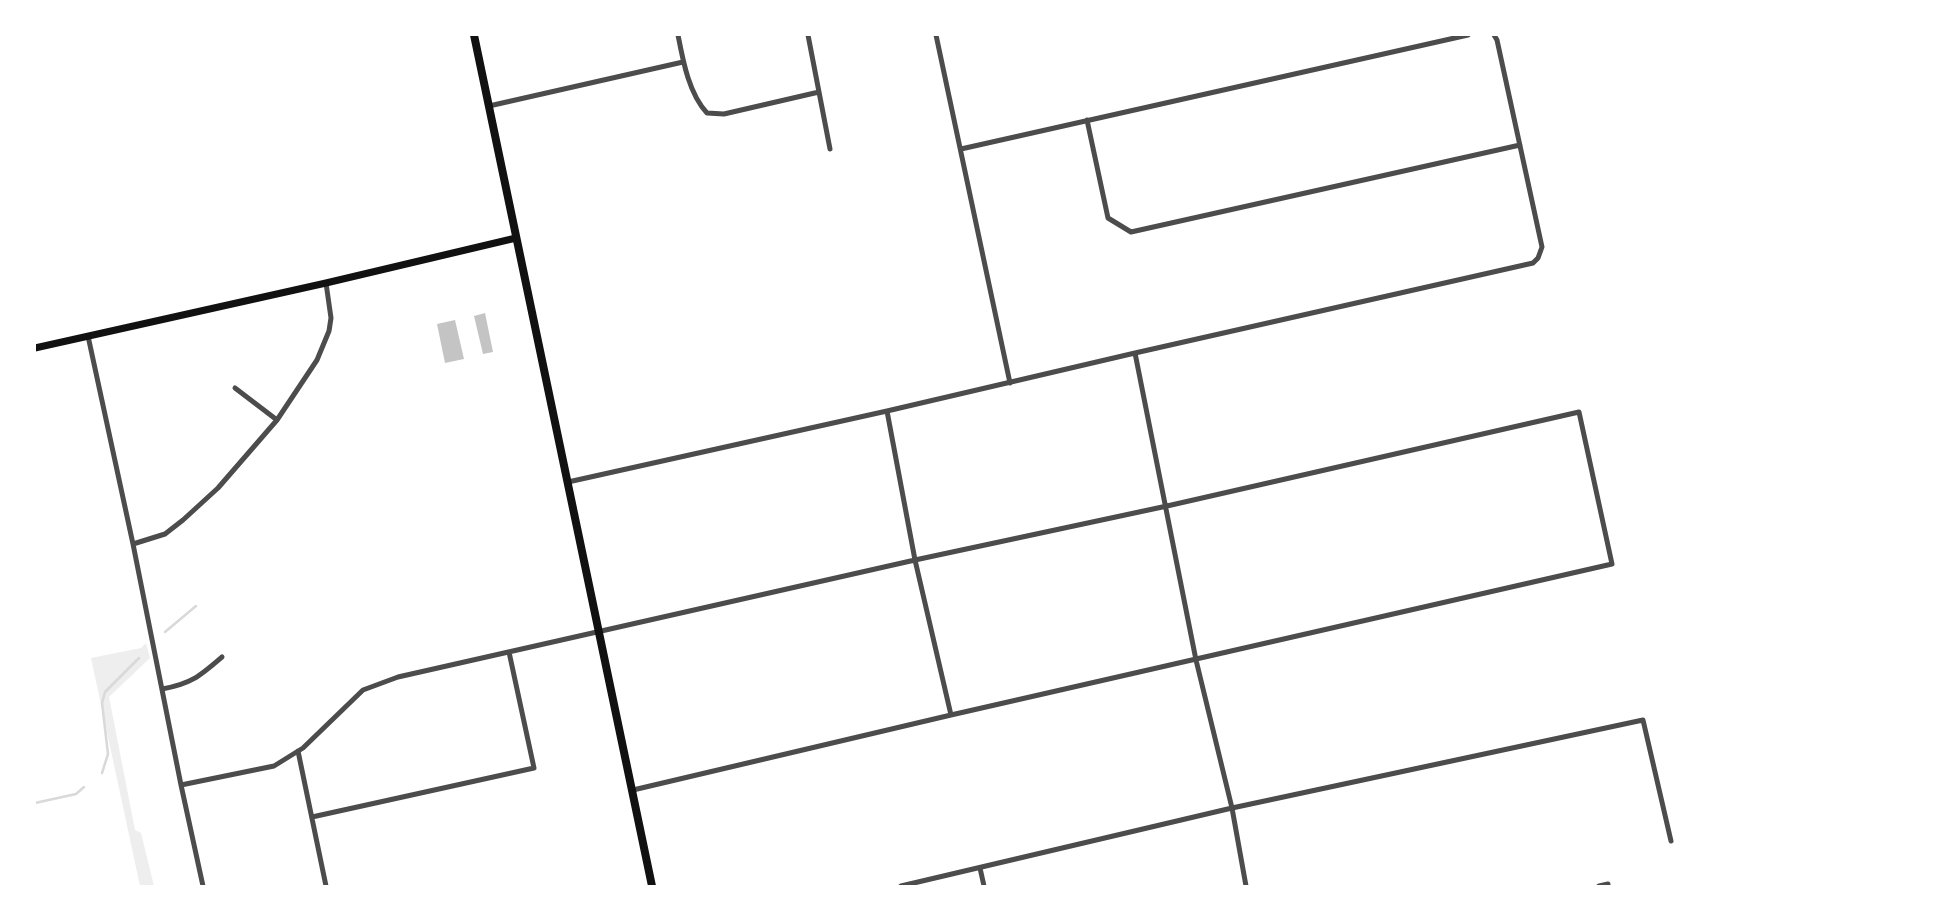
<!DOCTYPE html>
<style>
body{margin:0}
#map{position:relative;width:1956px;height:921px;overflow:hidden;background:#fff;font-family:Lora,serif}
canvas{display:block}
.frame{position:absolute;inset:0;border:36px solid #fff;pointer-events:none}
</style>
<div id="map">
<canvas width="1956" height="921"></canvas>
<div class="frame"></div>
</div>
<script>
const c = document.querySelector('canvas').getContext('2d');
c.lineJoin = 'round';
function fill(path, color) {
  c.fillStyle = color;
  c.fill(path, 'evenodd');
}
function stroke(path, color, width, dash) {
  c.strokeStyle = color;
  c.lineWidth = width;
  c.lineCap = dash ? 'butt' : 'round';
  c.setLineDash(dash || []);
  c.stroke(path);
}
fill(new Path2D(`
 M146,643L150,658L109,697L135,830L141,833L154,886H140L91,658L141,648Z`), '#eee');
stroke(new Path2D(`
 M165,632L196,606
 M102,773L108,754L102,703L105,692L139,658
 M35,803L76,794L84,787`), '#d9d9d9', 2.5);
fill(new Path2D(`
 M485,313L493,352L483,354L474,316Z
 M455,320L464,359L445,363L437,324Z`), '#c4c4c4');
stroke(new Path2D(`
 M678,35C683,61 689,94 707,113L724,114L819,92
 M808,35L830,149
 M936,35L1010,383
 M489,106L683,62
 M1087,120L1108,218L1131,232L1520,145
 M961,149L1468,35
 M88,336L133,544L181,785L203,886
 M1135,353L1196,660L1232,808L1246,886
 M235,388L277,420
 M887,411L915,560L951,715
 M568,482L887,411L1135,353L1533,263L1538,258L1542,247L1497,40L1494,35
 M133,544L165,534L183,520L218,488L277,420L317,360L329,331L331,318L326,283
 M162,689C191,684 200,676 222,657
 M298,751L326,886
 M181,785L274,766L303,748L363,690L398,677L915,560L1167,506L1579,412L1612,564L951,715L633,790
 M312,817L534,768L509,652
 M980,868L984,886
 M901,886L1232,808L1643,720L1671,841
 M1599,886L1608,884`), '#4c4c4c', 5);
stroke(new Path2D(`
 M35,348L326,283L516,238`), '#111', 7);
stroke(new Path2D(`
 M474,35L652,886`), '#111', 8);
</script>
